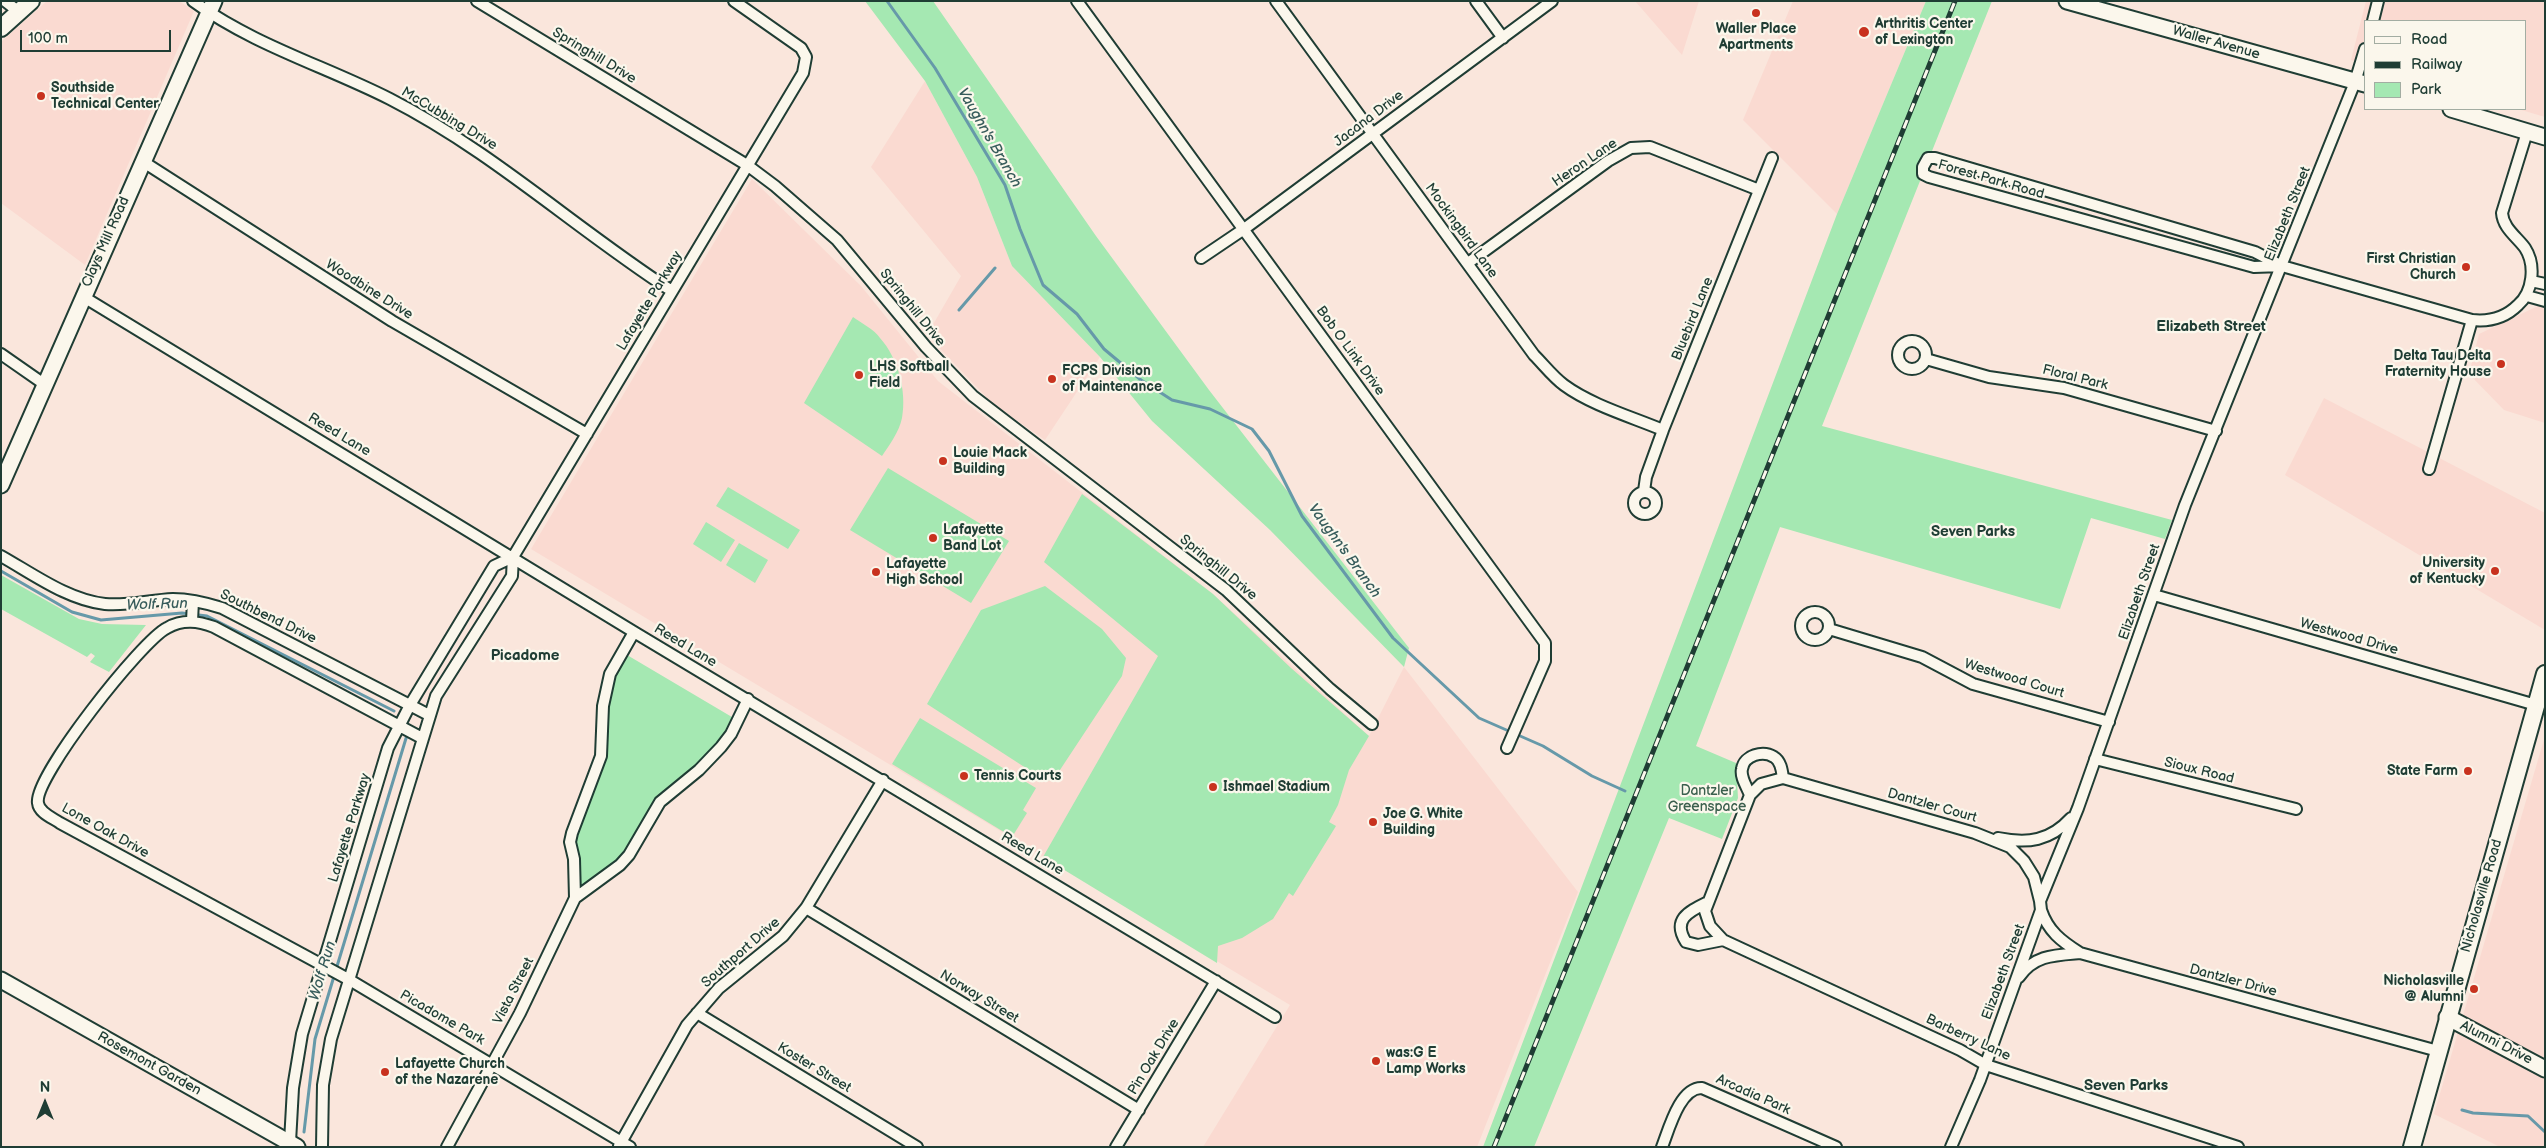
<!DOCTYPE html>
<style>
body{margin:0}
#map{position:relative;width:2546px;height:1148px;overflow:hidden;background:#fae6dc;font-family:"Balsamiq Sans",sans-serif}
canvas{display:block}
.frame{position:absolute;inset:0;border:2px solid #1f3d34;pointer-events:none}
.legend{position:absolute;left:2364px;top:20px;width:162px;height:90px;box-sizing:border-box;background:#fbf7ec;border:1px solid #a3ada2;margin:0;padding:6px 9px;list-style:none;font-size:15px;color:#1f3d34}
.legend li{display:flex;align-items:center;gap:10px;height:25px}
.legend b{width:25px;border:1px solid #a3ada2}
.north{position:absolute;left:20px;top:1078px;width:50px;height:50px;-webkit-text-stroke:4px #fbf7ec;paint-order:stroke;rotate:0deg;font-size:14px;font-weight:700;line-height:20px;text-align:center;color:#1f3d34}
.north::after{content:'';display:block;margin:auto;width:18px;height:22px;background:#1f3d34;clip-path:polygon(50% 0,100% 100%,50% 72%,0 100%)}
.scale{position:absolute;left:20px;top:30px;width:151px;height:22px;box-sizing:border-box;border:2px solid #1f3d34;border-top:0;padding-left:6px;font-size:15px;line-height:18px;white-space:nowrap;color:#1f3d34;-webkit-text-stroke:4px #fbf7ec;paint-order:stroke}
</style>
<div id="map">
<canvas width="2546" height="1148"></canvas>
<div class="frame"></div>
<ul class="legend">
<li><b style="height:6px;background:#fbf7ec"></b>Road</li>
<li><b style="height:6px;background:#1f3d34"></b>Railway</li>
<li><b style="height:14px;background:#a5e8b2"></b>Park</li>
</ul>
<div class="north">N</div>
<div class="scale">100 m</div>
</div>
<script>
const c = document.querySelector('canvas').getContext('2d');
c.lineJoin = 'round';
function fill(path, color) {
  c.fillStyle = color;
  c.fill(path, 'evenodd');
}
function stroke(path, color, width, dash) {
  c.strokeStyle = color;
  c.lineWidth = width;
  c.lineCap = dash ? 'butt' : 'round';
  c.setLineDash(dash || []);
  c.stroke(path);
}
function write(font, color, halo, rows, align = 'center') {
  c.font = font + ' "Balsamiq Sans",sans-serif';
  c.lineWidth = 4.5;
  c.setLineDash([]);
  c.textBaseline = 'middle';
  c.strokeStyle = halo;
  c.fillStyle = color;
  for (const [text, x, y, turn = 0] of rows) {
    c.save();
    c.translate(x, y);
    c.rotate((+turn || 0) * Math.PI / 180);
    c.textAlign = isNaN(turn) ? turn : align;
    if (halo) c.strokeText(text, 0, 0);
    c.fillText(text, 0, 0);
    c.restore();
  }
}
fill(new Path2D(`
 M47,1H179L194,11L85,265L1,203V42Z
 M1635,1H1699L1682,55Z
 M1793,1H1926L1837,214L1743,120Z
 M2366,1H2545V117L2518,109H2525V21H2365V64L2351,60Z
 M925,81L977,177L1012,266L1100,357L1045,440L993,404L927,335L961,276L871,167Z
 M752,179L861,286L938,381L1213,594L1369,736L1404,667L1578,892L1477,1147H1203L1290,1005L531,549Z
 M2540,305L2545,306V423L2504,410L2469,374L2479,334Z
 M2324,398L2545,513V630L2285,475Z
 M2545,736V1147H2500L2434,1114Z`), '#fadad1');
fill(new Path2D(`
 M865,1H933L1096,236L1209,390L1409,648L1404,667L1270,530L1152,421L1100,357L1012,266L977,177L925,81Z
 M1926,1H1992L1822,426L2172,520L2165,539L2091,518L2060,609L1780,527L1696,746L1736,763L1738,798L1722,839L1669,818L1534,1147H1483L1837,214Z
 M853,317C861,323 874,329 880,338C898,358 907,391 902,418C899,432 890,444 882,456L804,403Z
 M888,468L1009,541L971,603L850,530Z
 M728,487L800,530L788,549L716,506Z
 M1082,494L1213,594L1291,668L1369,736L1349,770L1338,805L1329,822L1336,826L1293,896L1289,893L1273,919L1242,938L1218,946L1217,963L1043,857L1158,656L1044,562Z
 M706,522L735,540L721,562L693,544Z
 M739,543L768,560L755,583L726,565Z
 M1,575L79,619L102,624L146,625L109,672L90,662L95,656L91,653L87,657L1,609Z
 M1045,586L1102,629L1126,658L1122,676L1054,779L1046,781L927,704L981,610Z
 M622,652L737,720C723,749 692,769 670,792C654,808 647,832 633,850C618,868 596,875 578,889L580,872L574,859V841L597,772L603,706Z
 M920,718L1036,788L1023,810L1027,813L1012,837L892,764Z`), '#a5e8b2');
stroke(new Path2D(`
 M887,1L935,68L1005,185L1020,229L1043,285L1077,314L1104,349L1141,380L1172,400L1210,409L1252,429L1269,451L1302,516L1393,638L1479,718L1543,746L1592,776L1625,791
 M959,310L995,268
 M1,571L72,612L101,620L182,613L207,616L394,711
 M2462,1110L2473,1113L2528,1116L2545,1132
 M304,1132L315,1039L407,735`), '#6699a9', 3);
const minor = new Path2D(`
 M5,1L19,12
 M193,1C253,45 325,66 390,99C492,151 576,229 672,291
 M477,1L747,165L775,186L837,240L926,347L973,396L1226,590L1330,689L1372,724
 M1077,1L1545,643V661L1507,748
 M1276,1L1534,355C1544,365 1553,377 1564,385C1591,405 1632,417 1663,430
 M1476,1L1503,38
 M2373,21L2378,1
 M142,161L392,321L587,434
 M1201,258L1244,229L1552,1
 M1468,263L1608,161L1631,148L1650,147L1759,190
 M2282,266L2254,267L1929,177L1923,174V167L1928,158H1935L2255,252L2282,266L2472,320C2490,322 2505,318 2518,305C2533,292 2536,265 2525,248C2517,237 2503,228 2502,213L2527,132
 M2531,281L2545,284
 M82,296L634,632L1275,1017
 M2527,296L2545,301
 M1898 355a14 14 0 1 1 28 0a14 14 0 1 1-28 0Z
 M1,354L44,384
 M1926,359L1989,377L2064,388L2216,431
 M2429,469L2472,320
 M1644,491L1646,477L1663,430L1772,158
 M1634 503a11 11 0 1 1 22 0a11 11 0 1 1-22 0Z
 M1,556C33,574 68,600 105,604C128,606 150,600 173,599C190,599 206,603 222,608L429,715
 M2154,595L2536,705
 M1801 626a14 14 0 1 1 28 0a14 14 0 1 1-28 0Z
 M192,621L193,601
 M1829,629L1922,657L1973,684L2109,722
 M422,738L214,627C198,621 183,619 167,628C142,640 33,778 38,803C39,813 53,818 60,823L348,979L630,1147
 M2095,759L2296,809
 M1750,795C1747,787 1740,777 1742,769C1744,755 1763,750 1774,757C1781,761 1782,771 1783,778
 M1998,838C2028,844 2050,841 2071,818
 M575,898L574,859L570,842L572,833L601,756L603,706L610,674L634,632
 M2040,901L2034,877L2024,861L2010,847L1975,833L1783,778L1761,784L1750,795L1705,911L1710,926L1723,940L1960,1050L1986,1065L2238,1147
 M1706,903C1688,912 1672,920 1686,942L1698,945L1723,940
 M806,908L1139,1110
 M2041,910C2048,931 2061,941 2080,953L2438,1051
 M2019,977C2034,955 2055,955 2080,953
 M697,1013L917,1147
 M290,1142L293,1088L302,1034L388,748L410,705L494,566L513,557
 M619,1146L687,1025L719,988L783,936L806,908L883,780
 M322,1147L323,1085L331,1039L436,696L512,576L513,557L803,73L806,57L801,48L734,1
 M447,1147L520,1013L575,898L620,865L629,855L660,802L699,770L721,747L731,734L748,699
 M1116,1147L1216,981
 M1662,1147C1669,1129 1680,1087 1702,1088L1836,1147
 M1951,1147L1980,1080L2041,910L2040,901L2078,808L2185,505L2355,82L2365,49`);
const secondary = new Path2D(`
 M2067,1L2365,84
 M2451,109L2545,137
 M1,485L214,1
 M1,980L297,1147
 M2447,1017L2545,1069`);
const primary = new Path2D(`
 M1,28L31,1
 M2412,1147L2545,674`);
stroke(minor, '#1f3d34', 14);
stroke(secondary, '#1f3d34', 19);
stroke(primary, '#1f3d34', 20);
stroke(minor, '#fbf7ec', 10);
stroke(secondary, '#fbf7ec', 15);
stroke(primary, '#fbf7ec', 16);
const rail = new Path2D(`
 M1494,1147L1955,1`);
stroke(rail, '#1f3d34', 5);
stroke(rail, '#fbf7ec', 3, [9]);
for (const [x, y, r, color] of [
 [1756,13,5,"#c8321e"],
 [1864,32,6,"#c8321e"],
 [41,96,5,"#c8321e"],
 [2466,267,5,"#c8321e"],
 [2501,364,5,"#c8321e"],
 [859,375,5,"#c8321e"],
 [1052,379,5,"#c8321e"],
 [943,461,5,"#c8321e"],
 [933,538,5,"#c8321e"],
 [2495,571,5,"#c8321e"],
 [876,572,5,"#c8321e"],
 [2468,771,5,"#c8321e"],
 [964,776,5,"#c8321e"],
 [1213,787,5,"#c8321e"],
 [1373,822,5,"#c8321e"],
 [2474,989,5,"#c8321e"],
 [1376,1061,5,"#c8321e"],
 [385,1072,5,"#c8321e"]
]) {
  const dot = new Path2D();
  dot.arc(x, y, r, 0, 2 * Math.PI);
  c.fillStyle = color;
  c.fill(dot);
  stroke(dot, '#fbf7ec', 2);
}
write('bold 14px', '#1f3d34', '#fbf7ec', [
 ["Arthritis Center",1875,24],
 ["of Lexington",1875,40],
 ["Waller Place",1756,29,"center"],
 ["Apartments",1756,45,"center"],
 ["Southside",51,88],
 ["Technical Center",51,104],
 ["First Christian",2456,259,"right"],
 ["Church",2456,275,"right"],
 ["Delta Tau Delta",2491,356,"right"],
 ["Fraternity House",2491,372,"right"],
 ["LHS Softball",869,367],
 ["Field",869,383],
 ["FCPS Division",1062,371],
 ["of Maintenance",1062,387],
 ["Louie Mack",953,453],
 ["Building",953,469],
 ["Lafayette",943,530],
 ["Band Lot",943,546],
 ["University",2485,563,"right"],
 ["of Kentucky",2485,579,"right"],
 ["Lafayette",886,564],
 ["High School",886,580],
 ["State Farm",2458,771,"right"],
 ["Tennis Courts",974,776],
 ["Ishmael Stadium",1223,787],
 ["Joe G. White",1383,814],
 ["Building",1383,830],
 ["Nicholasville",2464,981,"right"],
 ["@ Alumni",2464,997,"right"],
 ["was:G E",1386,1053],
 ["Lamp Works",1386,1069],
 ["Lafayette Church",395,1064],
 ["of the Nazarene",395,1080]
], 'left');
write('14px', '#1f3d34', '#fbf7ec', [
 ["Waller Avenue",2216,43,16],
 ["Springhill Drive",594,56,31],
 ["McCubbing Drive",449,119,31],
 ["Jacana Drive",1369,119,-37],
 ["Heron Lane",1585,163,-34],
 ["Forest Park Road",1991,180,16],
 ["Elizabeth Street",2288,214,-68],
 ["Mockingbird Lane",1461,231,54],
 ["Clays Mill Road",106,242,-66],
 ["Woodbine Drive",369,290,32],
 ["Lafayette Parkway",650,301,-59],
 ["Springhill Drive",912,308,51],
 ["Bluebird Lane",1693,319,-68],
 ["Bob O Link Drive",1350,351,54],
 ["Floral Park",2075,378,14],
 ["Reed Lane",339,435,31],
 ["Springhill Drive",1218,568,39],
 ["Elizabeth Street",2140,592,-71],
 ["Southbend Drive",268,617,26],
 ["Westwood Drive",2349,637,16],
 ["Reed Lane",685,646,31],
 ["Westwood Court",2014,679,17],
 ["Sioux Road",2199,771,14],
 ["Dantzler Court",1932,806,16],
 ["Lafayette Parkway",350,828,-73],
 ["Lone Oak Drive",105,831,29],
 ["Reed Lane",1032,854,31],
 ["Nicholasville Road",2482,896,-74],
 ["Southport Drive",741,953,-41],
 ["Elizabeth Street",2004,972,-70],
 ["Dantzler Drive",2233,981,15],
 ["Vista Street",514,991,-63],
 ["Norway Street",979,997,31],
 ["Picadome Park",442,1018,30],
 ["Barberry Lane",1968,1038,25],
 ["Alumni Drive",2496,1043,27],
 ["Pin Oak Drive",1154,1057,-59],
 ["Rosemont Garden",149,1064,29],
 ["Koster Street",814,1068,31],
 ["Arcadia Park",1753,1095,24]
]);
write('14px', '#3a5f4d', '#fbf7ec', [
 ["Dantzler",1707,791],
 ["Greenspace",1707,807]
]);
write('italic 15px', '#375c5b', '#fbf7ec', [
 ["Vaughn's Branch",989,138,60],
 ["Vaughn's Branch",1344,551,54],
 ["Wolf Run",157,605,-2],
 ["Wolf Run",323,971,-73]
]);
write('bold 15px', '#1f3d34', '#fbf7ec', [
 ["Elizabeth Street",2211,327],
 ["Seven Parks",1973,532],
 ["Picadome",525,656],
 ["Seven Parks",2126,1086]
]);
</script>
